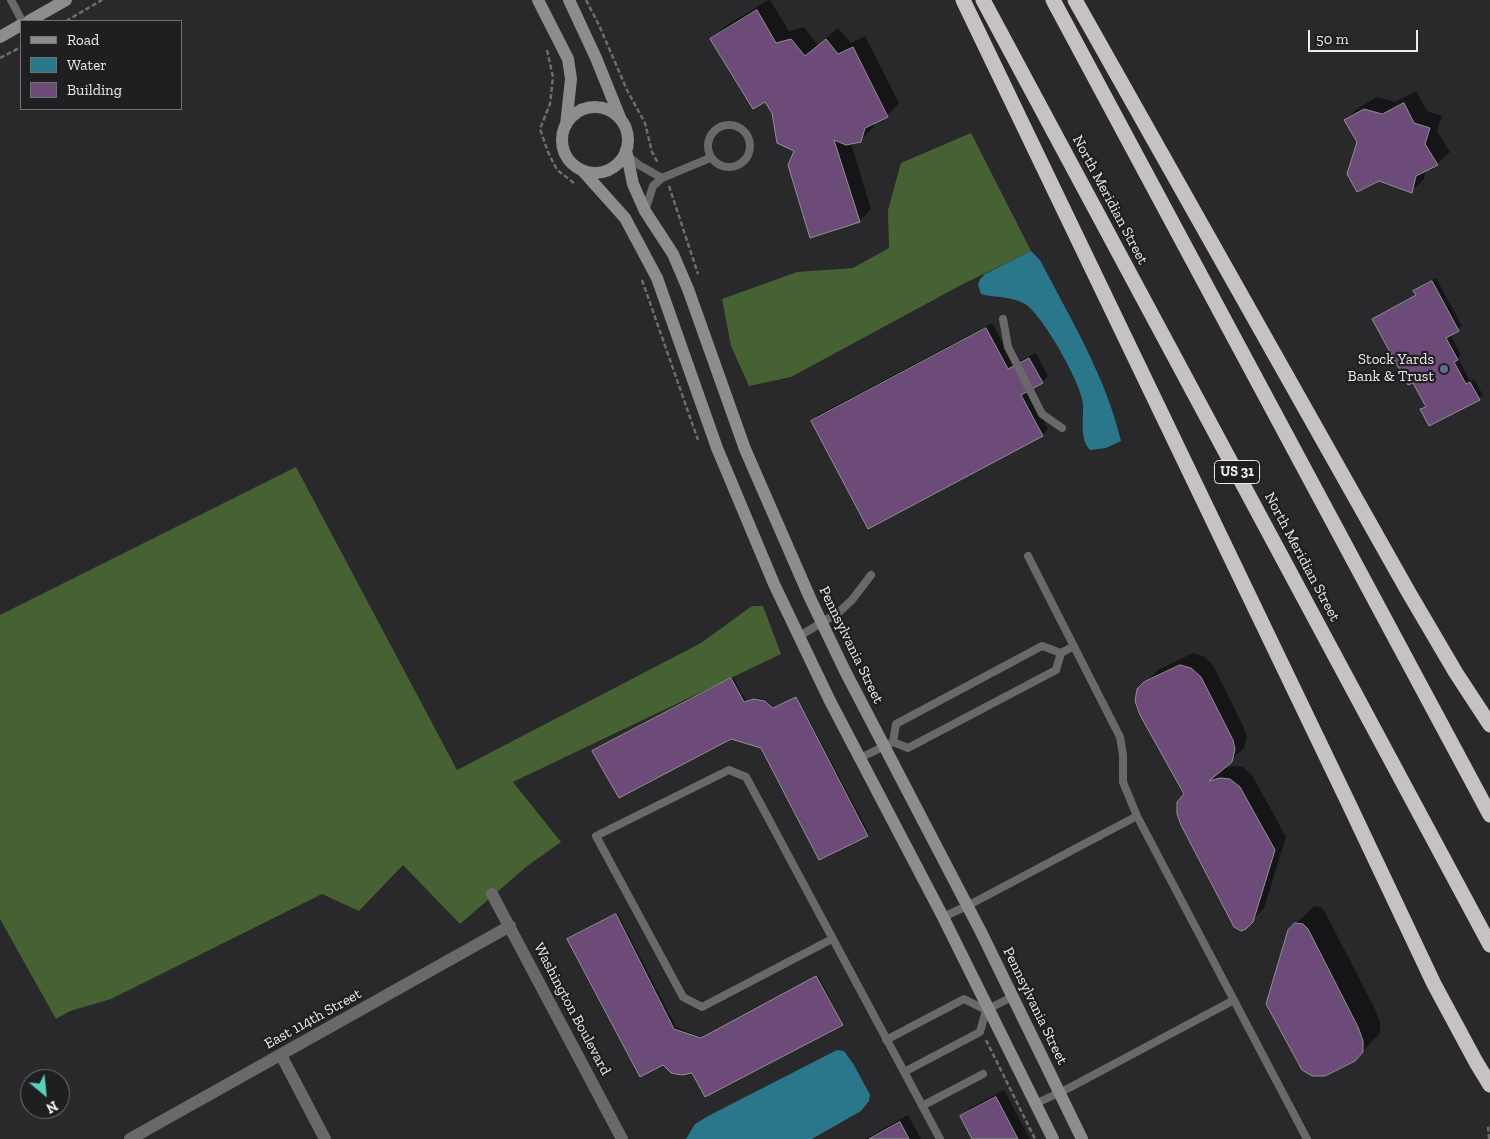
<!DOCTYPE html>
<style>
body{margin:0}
#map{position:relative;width:1490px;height:1139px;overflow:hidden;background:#29282b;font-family:"Zilla Slab",serif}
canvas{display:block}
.legend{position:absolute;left:20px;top:20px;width:162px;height:90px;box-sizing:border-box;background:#1f1e21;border:1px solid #717072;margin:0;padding:6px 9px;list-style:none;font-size:15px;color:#ebeaec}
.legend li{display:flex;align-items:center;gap:10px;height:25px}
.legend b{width:25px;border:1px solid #717072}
.north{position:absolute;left:20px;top:1069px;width:50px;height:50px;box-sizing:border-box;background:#1f1e21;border:1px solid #717072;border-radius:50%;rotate:152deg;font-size:14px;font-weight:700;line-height:20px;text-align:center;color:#ebeaec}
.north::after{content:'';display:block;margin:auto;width:18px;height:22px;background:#5bcebc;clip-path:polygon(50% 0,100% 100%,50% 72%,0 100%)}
.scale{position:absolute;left:1308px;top:30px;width:110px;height:22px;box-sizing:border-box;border:2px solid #ebeaec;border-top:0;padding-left:6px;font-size:15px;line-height:18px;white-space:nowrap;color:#ebeaec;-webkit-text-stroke:4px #1f1e21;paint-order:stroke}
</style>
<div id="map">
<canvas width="1490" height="1139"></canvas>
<ul class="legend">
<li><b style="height:6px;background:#8f8c8d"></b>Road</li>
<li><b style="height:14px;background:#2a778c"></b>Water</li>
<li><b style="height:14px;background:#6c4b78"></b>Building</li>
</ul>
<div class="north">N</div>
<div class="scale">50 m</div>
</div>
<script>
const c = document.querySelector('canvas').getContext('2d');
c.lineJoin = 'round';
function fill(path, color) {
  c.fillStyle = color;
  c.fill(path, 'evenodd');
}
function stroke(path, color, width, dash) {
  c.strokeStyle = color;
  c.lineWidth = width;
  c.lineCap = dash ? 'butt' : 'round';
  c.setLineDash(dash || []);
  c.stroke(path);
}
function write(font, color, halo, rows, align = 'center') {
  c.font = font + ' "Zilla Slab",serif';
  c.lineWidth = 4.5;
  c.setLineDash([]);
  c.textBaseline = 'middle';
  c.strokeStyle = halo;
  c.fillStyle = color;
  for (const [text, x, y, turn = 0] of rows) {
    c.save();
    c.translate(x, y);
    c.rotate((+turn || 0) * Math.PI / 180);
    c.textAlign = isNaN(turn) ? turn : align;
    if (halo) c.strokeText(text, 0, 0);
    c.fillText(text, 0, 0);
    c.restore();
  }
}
fill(new Path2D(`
 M971,133L1031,251L963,284L791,377L749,386L731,346L722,299L797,272L853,268L889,248L888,210L901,163Z
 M296,467L457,770L701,643L752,606H763L781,654L513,782L561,842L526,867L460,924L403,865L359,911L322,894L111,999L70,1011L56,1019L0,919V615Z`), '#466232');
fill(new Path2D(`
 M1031,251L1040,260C1070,318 1106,377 1121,441L1106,448L1090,450C1079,439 1084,417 1083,403C1081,383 1042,314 1025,304C1012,296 996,298 981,294L978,285L980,279L985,274Z
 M837,1050L844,1051L854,1065L870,1095L869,1101L861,1111L812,1139H686L695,1124L710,1115Z`), '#2a778c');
fill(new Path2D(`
 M768,0H770L789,31L804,27L818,45L838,28L851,43L865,36L899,103L887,116L875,122L873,128L860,141L851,143L871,209L859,221L796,150L765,100L712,39L724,27Z
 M1416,91L1427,111L1442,116L1437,131L1450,152L1437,164L1426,170L1424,179L1412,191L1358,142L1346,120L1358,108L1377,97L1395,102Z
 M1436,278L1462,326L1450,334L1461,355L1458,358L1470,381L1474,379L1483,395L1479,398L1422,410L1426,405L1413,381L1374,319L1378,315L1417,294L1415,291L1419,287Z
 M992,323L1014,364L1036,353L1048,376L1042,382L1028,390L1048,429L1042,435L868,527L812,421L818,415Z
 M1193,653L1203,656L1213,665L1244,728L1247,736L1244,748L1221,769L1233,766L1243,767L1252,775L1286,837L1264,908L1245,928L1138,690L1158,670Z
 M733,677L746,701L757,698L767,700L775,708L797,697L869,833L867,835L762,747L731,738L595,750Z
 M1314,906L1321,907L1325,912L1375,1009L1380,1022V1033L1355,1060L1289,930Z
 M618,914L676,1027L704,1038L818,976L843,1023L693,1072L570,938Z
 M1004,1090L1030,1139H973L961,1117L970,1108Z
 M908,1115L921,1139H865Z`), '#0007');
const building = new Path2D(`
 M757,10L776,43L791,39L805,56L826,39L838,54L853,47L888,117L865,128L861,142L846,145L834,140L860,222L810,238L788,165L794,151L777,143L772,113L765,102L753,109L710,39Z
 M1404,103L1414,123L1430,128L1425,144L1438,165L1416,176L1412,193L1379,181L1357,192L1347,174L1357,142L1344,120L1364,109L1382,114Z
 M1432,281L1459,331L1446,338L1458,360L1454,362L1466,384L1470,382L1480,400L1429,426L1420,409L1426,407L1413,383L1408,385L1372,319L1416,295L1413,291Z
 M986,328L1008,369L1029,358L1043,383L1021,395L1043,436L868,529L811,421Z
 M1180,665L1191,668L1201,677L1233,740L1235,749L1232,762L1209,781L1220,778L1230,779L1240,787L1275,850L1253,922L1246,929L1241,931L1234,927L1181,825L1177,814V802L1184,794L1140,715L1135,701L1137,689L1144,682Z
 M731,678L744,702L754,699L765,701L773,708L796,697L868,836L819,860L761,748L731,739L619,798L592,751Z
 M616,914L674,1029L701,1038L816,976L843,1025L705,1097L692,1073L682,1075L671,1073L663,1065L640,1077L567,939Z
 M1295,923L1303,924L1308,929L1358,1027L1363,1041V1052L1355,1061L1325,1076H1312L1302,1070L1266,1004L1288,930Z
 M996,1097L1018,1139H972L960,1116Z
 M900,1122L909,1139H869Z`);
fill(building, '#6c4b78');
stroke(building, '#929093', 1);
stroke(new Path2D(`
 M586,0L599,25L627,90L645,123L652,152L658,163
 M66,21L102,0
 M547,50L553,77L550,104L540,129L548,152L557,170L574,183
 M0,58L21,47
 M669,186L698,274
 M642,280L698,440
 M986,1040L1035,1139
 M1489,1139L1488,1126L1490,1125`), '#6d6c6f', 2.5, [5, 2.5]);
stroke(new Path2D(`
 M11,0L22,21
 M708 146a21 21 0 1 1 42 0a21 21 0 1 1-42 0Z
 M628,156L639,165L662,178
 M645,211L653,186L662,178L710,158
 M1003,319L1008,347L1042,414L1062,428
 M1028,556L1120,737L1123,755V782L1137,816L1307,1139
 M798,637L839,612L852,600L871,575
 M893,742L896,724L1042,646L1061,653
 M860,758L893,742L908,748L1056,670L1061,653L1074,646
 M943,917L967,906L1137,816
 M832,939L702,1007L683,997L596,836L729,770L746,777L759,801L940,1139
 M886,1040L964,999L986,1010
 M904,1072L980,1032L986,1010L1012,997
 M1035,1104L1069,1088L1234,1000
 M922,1106L983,1074`), '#6a6869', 8);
stroke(new Path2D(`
 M492,894L622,1139
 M281,1055L325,1139
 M130,1139L510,926`), '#6a6869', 12);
stroke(new Path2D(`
 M538,0L568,59L571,79L566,125
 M569,0L596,58L621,120
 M29,21L66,0
 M0,37L21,25
 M562 140a33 33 0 1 1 66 0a33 33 0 1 1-66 0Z
 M626,150L633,184L645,211L673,254L688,289L745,449L810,598L845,671L981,932L1082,1139
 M582,170L625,218L657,278L717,448L774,584L830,701L943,917L1053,1139`), '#8f8c8d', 12);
stroke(new Path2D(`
 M963,0L1348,802L1434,984L1476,1062L1490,1085
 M983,0L1490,945
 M1053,0L1490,815
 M1075,0L1409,593L1456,673L1490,725`), '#c6c2c2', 15);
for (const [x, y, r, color] of [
 [1444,369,5,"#5c6f8a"]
]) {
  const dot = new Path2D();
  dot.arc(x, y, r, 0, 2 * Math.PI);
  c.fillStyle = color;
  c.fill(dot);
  stroke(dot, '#1f1e21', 2);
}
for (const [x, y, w] of [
 [1237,472,45]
]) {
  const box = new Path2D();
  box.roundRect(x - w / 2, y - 11.5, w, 23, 4);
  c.fillStyle = '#1f1e21';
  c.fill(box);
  stroke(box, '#ebeaec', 1);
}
write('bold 14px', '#ebeaec', null, [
 ["US 31",1237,472]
]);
write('15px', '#ebeaec', '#1f1e21', [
 ["North Meridian Street",1110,200,62],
 ["North Meridian Street",1302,557,62],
 ["Pennsylvania Street",851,645,64],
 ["Pennsylvania Street",1035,1006,64],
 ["Washington Boulevard",572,1009,62],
 ["East 114th Street",313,1019,-29]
]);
write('15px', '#ebeaec', '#1f1e21', [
 ["Stock Yards",1434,360],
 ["Bank & Trust",1434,377]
], 'right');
</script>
